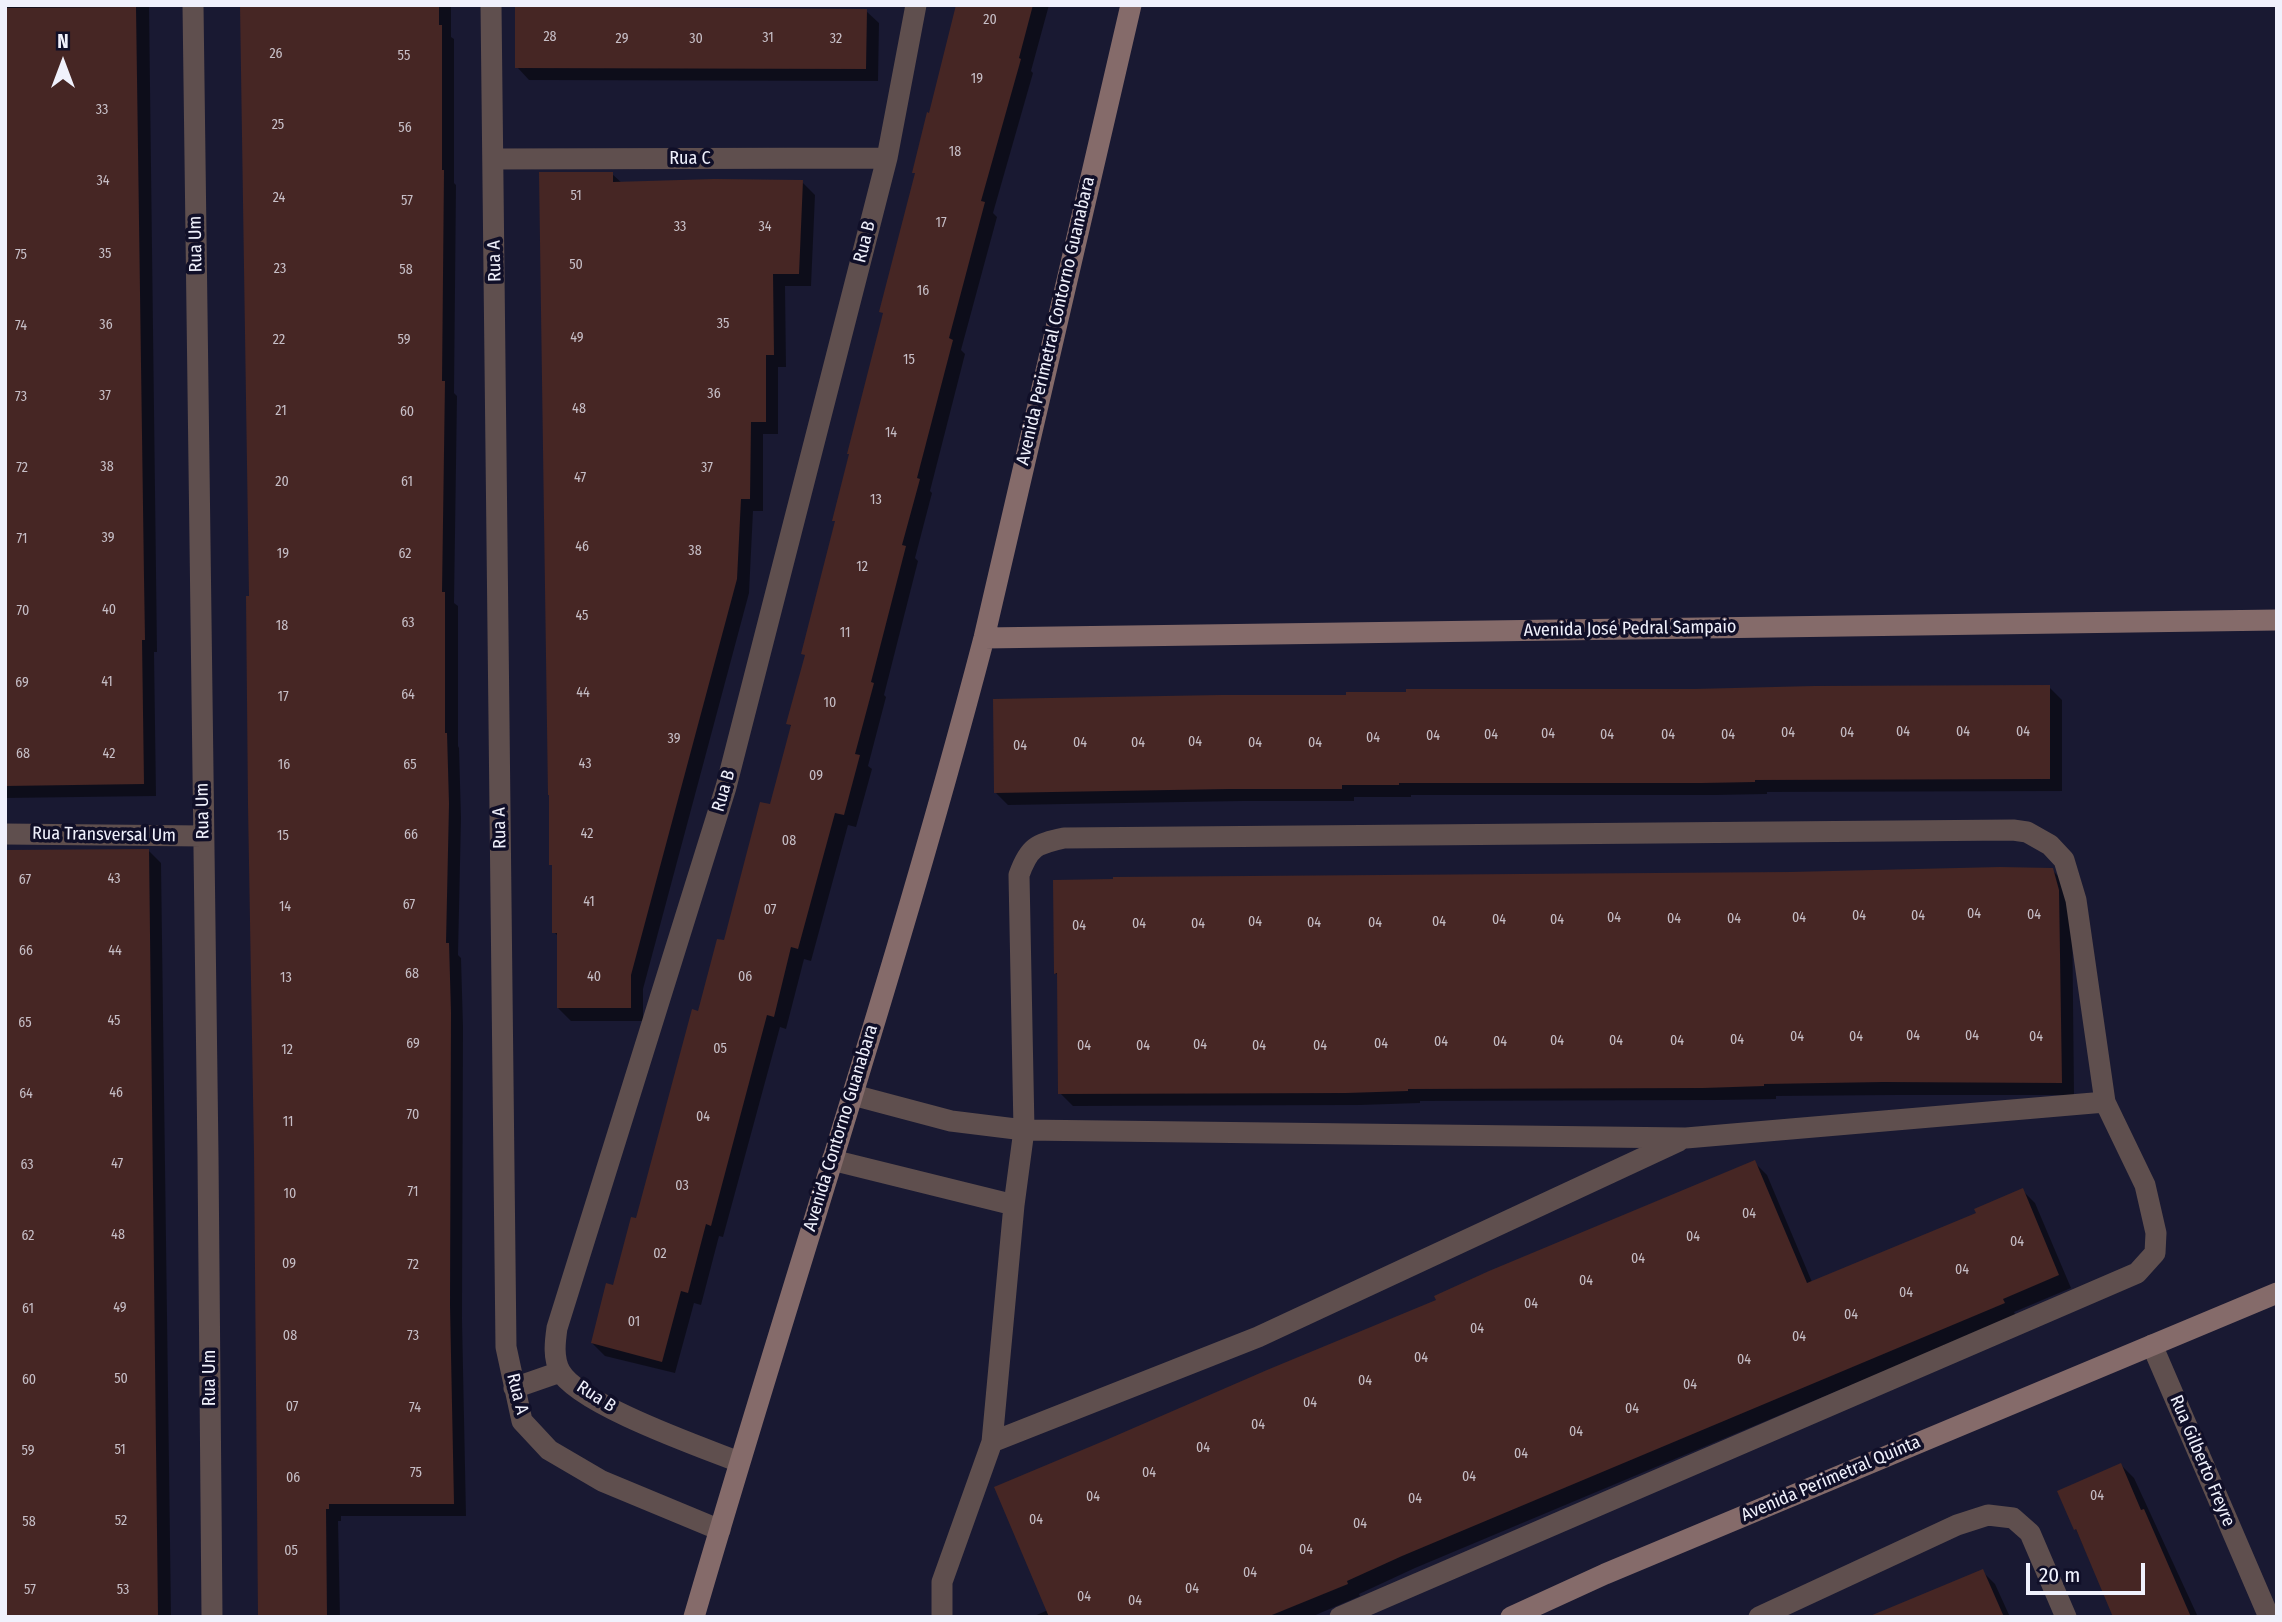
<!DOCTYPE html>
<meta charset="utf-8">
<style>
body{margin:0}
#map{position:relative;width:2282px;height:1622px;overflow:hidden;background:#191932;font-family:"Fira Sans Condensed",sans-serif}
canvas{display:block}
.frame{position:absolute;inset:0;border:7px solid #f0f1fc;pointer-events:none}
.north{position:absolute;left:28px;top:28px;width:70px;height:70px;-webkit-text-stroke:5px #100f28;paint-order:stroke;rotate:0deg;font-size:19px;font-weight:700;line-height:28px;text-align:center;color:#f0f1fc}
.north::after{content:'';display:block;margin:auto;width:24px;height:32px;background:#f0f1fc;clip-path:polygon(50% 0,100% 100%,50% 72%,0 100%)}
.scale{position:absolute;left:2026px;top:1563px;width:119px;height:32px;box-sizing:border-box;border:4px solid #f0f1fc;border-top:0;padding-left:9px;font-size:21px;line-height:24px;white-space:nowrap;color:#f0f1fc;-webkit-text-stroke:5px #100f28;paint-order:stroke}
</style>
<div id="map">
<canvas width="2282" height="1622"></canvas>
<div class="frame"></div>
<div class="north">N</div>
<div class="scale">20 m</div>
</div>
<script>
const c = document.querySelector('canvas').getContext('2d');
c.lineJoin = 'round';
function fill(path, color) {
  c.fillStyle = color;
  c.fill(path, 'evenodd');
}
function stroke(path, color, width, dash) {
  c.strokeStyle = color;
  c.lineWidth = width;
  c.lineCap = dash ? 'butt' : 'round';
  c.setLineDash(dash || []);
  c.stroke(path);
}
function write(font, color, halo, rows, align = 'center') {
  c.font = font + ' "Fira Sans Condensed",sans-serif';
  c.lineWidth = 7;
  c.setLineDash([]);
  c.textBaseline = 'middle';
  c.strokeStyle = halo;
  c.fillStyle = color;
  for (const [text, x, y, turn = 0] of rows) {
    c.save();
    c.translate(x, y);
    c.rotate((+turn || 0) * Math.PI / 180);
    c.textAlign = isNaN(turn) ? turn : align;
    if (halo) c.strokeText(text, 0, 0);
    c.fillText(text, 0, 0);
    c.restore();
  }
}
fill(new Path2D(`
 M5,5H149L157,652H154L156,796L5,798Z
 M243,5H451V37L454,39V183L456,185L454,393L457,396L454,603L458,606V746L459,748L461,818L458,955L461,958L463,1027L462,1319L466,1516H341V1521H338L340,1617H259L251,597Z
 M959,5H1049L1031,71L1033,73L993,213L997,217L961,350L965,354L930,491L932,493L915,558L918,561L884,695L886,697L868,766L872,769L856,827L848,825L811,961L804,959L786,1029L780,1027L723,1237L719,1236L701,1305L694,1303L675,1373L605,1356L592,1343L638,1220L700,1013L771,806L792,727L788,723L806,656L803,653L836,523L834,520L885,315L881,311L916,175L914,172Z
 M866,11L879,23L878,81L529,80L517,67Z
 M612,174L622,183L802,182L815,195L811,286H785L786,367H778V434H763V511H753L749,593L643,989V1021H571L558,1008V936L554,932Z
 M2049,687L2062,700V791L1767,792V794L1716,795H1411V797H1354V801H1243L1008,805L996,793L1694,691Z
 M148,850L161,863L171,1617H5Z
 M2052,870L2065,883L2072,905L2074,1095H1896L1776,1096V1099L1717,1100L1420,1101V1103L1360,1105L1073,1106L1060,1093L1059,976L1055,973Z
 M1754,1162L1767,1175L1812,1282L1979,1214L2022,1190L2035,1203L2071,1288L2014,1312L2016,1316L1415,1568L1359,1594L1360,1596L1311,1617H1032L1048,1610L1439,1301Z
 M2121,1465L2134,1478L2198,1617H2115L2059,1491Z
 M1982,1571L1995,1584L2010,1617H1877Z`), '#0007');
fill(new Path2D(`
 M240,5H439V25H442V170H444L442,381H445L442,592H445V733H447L449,804L446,943H449L451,1013L450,1305L454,1504H329V1509H326L327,1617H258L254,1154L248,805L246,596H249Z
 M956,5H1033L1019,58L1021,59L981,201L985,202L949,338L953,340L917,478L920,479L902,545L906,546L871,682L874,683L855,754L860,755L844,815L835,813L798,949L791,947L774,1017L767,1015L711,1226L706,1224L688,1293L681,1291L662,1362L591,1343L606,1283L613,1285L631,1217L636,1218L692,1009L698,1011L717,939L724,940L760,802L770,804L791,725L786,724L805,655L801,654L835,521H832L849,454H847L883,313L879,312L915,173H912L927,112L929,113Z
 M515,6L867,9L866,69L515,68Z
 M136,7L144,578L145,640H142L144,784L5,786V8Z
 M539,172H613V182L714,179L803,180L799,274H773L774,355H766V422H751L750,499H741L737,579L631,975V1008H557V933H552V865H549V795H548Z
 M2050,685V779L1755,780V782L1702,783H1399V785H1342V789H1229L994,793L993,699L1221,695H1346V692H1406V689H1694L1814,686Z
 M149,849L158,1617H5V850Z
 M2000,867L2053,868L2059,890L2062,1083L1883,1082L1764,1084V1086L1703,1088L1408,1089V1091L1346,1093L1058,1094L1057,973L1054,974L1053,880L1113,879V877L1790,872Z
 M1755,1160L1807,1283L1976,1213L1974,1209L2023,1188L2059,1275L2003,1299L2005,1303L1402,1556L1347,1581L1348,1584L1267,1617H1049L994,1487L1106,1440L1267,1370L1436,1300L1434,1296L1489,1271Z
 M2121,1463L2141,1510L2144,1509L2191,1617H2113L2076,1529L2074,1530L2057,1491Z
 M1983,1569L2004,1617H1870V1616Z`), '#462624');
stroke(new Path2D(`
 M193,5L208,1156L212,1617
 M491,5L506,1347L522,1421L549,1450L602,1481L720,1530
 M494,159L887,158
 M5,834L203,836
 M853,1095L951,1121L1024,1130L1686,1138L2105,1102
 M832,1160L1014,1205
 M2152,1345L2269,1617
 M514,1388L560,1372
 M992,1442L1258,1337L1679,1141
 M739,1462C701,1447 578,1404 560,1371C553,1358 555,1342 557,1328L726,787L887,158L916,5
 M942,1617V1582L992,1442L1014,1205L1024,1130L1019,875C1029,847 1036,844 1064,838L2013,830L2027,832L2050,845L2064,860L2076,900L2105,1102L2145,1185L2156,1233L2155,1253L2137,1273L1340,1617
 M1759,1617L1957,1525L1988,1515L2013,1518L2030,1533L2066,1617`), '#5f4f4e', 21);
stroke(new Path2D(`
 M984,638L2277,620
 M694,1617C789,1290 898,967 984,638L1131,5
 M1511,1617L1605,1574L2277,1293`), '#856b6a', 21);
write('14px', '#c6bec6', null, [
 ["20",990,20],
 ["28",550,37],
 ["31",768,38],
 ["29",622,39],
 ["30",696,39],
 ["32",836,39],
 ["26",276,54],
 ["55",404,56],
 ["19",977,79],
 ["33",102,110],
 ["25",278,125],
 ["56",405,128],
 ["18",955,152],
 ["34",103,181],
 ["51",576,196],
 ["24",279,198],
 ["57",407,201],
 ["17",941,223],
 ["33",680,227],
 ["34",765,227],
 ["35",105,254],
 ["75",21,255],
 ["50",576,265],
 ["23",280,269],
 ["58",406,270],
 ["16",923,291],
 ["35",723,324],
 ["36",106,325],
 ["74",21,326],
 ["49",577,338],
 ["22",279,340],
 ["59",404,340],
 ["15",909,360],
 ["36",714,394],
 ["37",105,396],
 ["73",21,397],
 ["48",579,409],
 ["21",281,411],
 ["60",407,412],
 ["14",891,433],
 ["38",107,467],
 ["72",22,468],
 ["37",707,468],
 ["47",580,478],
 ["20",282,482],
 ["61",407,482],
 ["13",876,500],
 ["39",108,538],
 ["71",22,539],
 ["46",582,547],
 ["38",695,551],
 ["19",283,554],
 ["62",405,554],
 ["12",862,567],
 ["40",109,610],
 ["70",23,611],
 ["45",582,616],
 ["63",408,623],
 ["18",282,626],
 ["11",845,633],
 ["41",107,682],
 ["69",22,683],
 ["44",583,693],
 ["64",408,695],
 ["17",283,697],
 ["10",830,703],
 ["04",1903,732],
 ["04",1963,732],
 ["04",2023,732],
 ["04",1788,733],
 ["04",1847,733],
 ["04",1548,734],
 ["04",1491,735],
 ["04",1607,735],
 ["04",1668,735],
 ["04",1728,735],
 ["04",1433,736],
 ["04",1373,738],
 ["39",674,739],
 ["04",1195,742],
 ["04",1080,743],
 ["04",1138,743],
 ["04",1255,743],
 ["04",1315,743],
 ["04",1020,746],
 ["68",23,754],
 ["42",109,754],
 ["43",585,764],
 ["16",284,765],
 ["65",410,765],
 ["09",816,776],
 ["42",587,834],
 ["66",411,835],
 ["15",283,836],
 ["08",789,841],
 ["43",114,879],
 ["67",25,880],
 ["41",589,902],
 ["67",409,905],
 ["14",285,907],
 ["07",770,910],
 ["04",1974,914],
 ["04",2034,915],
 ["04",1859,916],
 ["04",1918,916],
 ["04",1614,918],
 ["04",1799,918],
 ["04",1674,919],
 ["04",1734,919],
 ["04",1499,920],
 ["04",1557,920],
 ["04",1255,922],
 ["04",1439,922],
 ["04",1314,923],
 ["04",1375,923],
 ["04",1139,924],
 ["04",1198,924],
 ["04",1079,926],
 ["66",26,951],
 ["44",115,951],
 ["68",412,974],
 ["40",594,977],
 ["06",745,977],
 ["13",286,978],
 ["45",114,1021],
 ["65",25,1023],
 ["04",1913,1036],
 ["04",1972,1036],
 ["04",1797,1037],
 ["04",1856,1037],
 ["04",2036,1037],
 ["04",1737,1040],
 ["04",1557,1041],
 ["04",1616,1041],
 ["04",1677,1041],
 ["04",1441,1042],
 ["04",1500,1042],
 ["69",413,1044],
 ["04",1381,1044],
 ["04",1200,1045],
 ["04",1084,1046],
 ["04",1143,1046],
 ["04",1259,1046],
 ["04",1320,1046],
 ["05",720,1049],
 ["12",287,1050],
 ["46",116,1093],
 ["64",26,1094],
 ["70",413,1115],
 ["04",703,1117],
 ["11",288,1122],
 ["47",117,1164],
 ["63",27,1165],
 ["03",682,1186],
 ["71",413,1192],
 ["10",290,1194],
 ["04",1749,1214],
 ["48",118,1235],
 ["62",28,1236],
 ["04",1693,1237],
 ["04",2017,1242],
 ["02",660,1254],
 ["04",1638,1259],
 ["09",289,1264],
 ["72",413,1265],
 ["04",1962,1270],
 ["04",1586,1281],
 ["04",1906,1293],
 ["04",1531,1304],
 ["49",120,1308],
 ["61",28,1309],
 ["04",1851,1315],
 ["01",634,1322],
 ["04",1477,1329],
 ["08",290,1336],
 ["73",413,1336],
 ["04",1799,1337],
 ["04",1421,1358],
 ["04",1744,1360],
 ["50",121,1379],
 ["60",29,1380],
 ["04",1365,1381],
 ["04",1690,1385],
 ["04",1310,1403],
 ["07",292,1407],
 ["74",415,1408],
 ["04",1632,1409],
 ["04",1258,1425],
 ["04",1576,1432],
 ["04",1203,1448],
 ["51",120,1450],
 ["59",28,1451],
 ["04",1521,1454],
 ["75",416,1473],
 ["04",1149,1473],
 ["04",1469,1477],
 ["06",293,1478],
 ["04",2097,1496],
 ["04",1093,1497],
 ["04",1415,1499],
 ["04",1036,1520],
 ["52",121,1521],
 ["58",29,1522],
 ["04",1360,1524],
 ["04",1306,1550],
 ["05",291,1551],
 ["04",1250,1573],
 ["04",1192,1589],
 ["57",30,1590],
 ["53",123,1590],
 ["04",1084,1597],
 ["04",1135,1601]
]);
write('18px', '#f0f1fc', '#100f28', [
 ["Rua C",690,159],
 ["Rua B",865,242,-76],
 ["Rua Um",196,244,-91],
 ["Rua A",495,261,-91],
 ["Avenida Perimetral Contorno Guanabara",1056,321,-77],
 ["Avenida José Pedral Sampaio",1630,629,-1],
 ["Rua B",724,791,-74],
 ["Rua Um",203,811,-91],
 ["Rua A",500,828,-91],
 ["Rua Transversal Um",104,835,1],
 ["Avenida Contorno Guanabara",841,1128,-73],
 ["Rua Um",210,1378,-90],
 ["Rua A",517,1394,76],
 ["Rua B",596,1397,33],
 ["Rua Gilberto Freyre",2202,1461,67],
 ["Avenida Perimetral Quinta",1831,1479,-23]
]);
</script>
